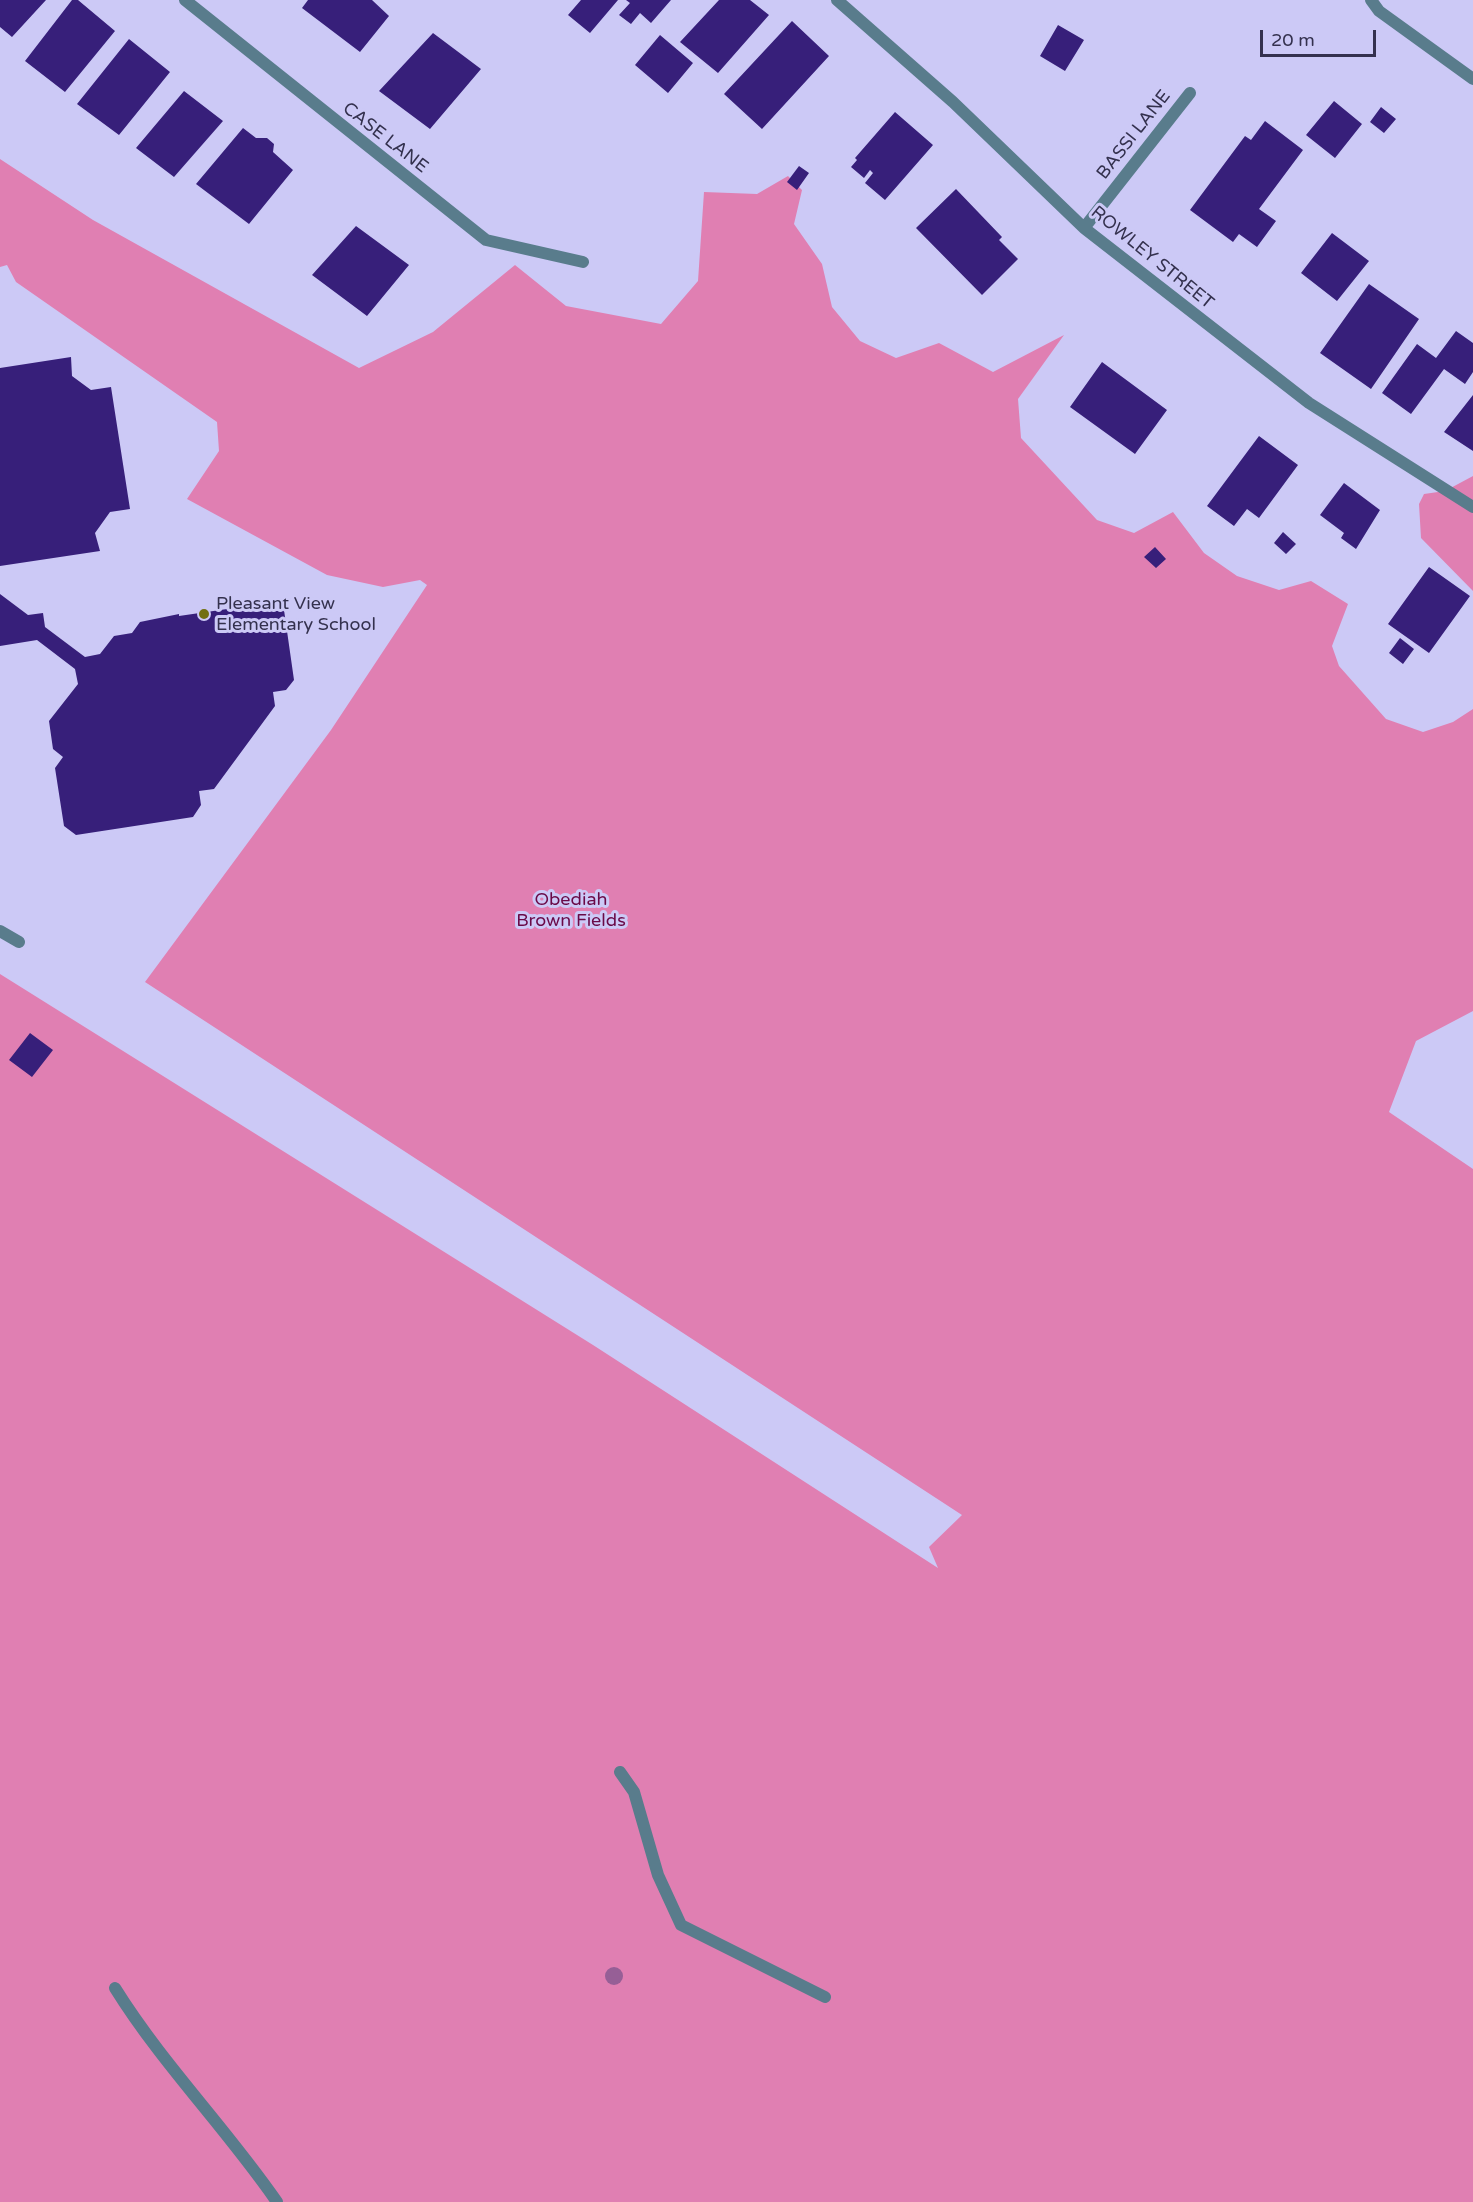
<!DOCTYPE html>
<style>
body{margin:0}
#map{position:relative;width:1473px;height:2202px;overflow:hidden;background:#ccc9f6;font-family:"Varela Round",sans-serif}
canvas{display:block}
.scale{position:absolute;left:1260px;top:30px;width:116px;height:27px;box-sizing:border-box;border:3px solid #34314e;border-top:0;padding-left:8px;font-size:18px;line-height:21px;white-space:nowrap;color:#34314e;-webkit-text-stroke:4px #ccc9f6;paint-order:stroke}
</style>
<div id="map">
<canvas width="1473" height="2202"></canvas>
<div class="scale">20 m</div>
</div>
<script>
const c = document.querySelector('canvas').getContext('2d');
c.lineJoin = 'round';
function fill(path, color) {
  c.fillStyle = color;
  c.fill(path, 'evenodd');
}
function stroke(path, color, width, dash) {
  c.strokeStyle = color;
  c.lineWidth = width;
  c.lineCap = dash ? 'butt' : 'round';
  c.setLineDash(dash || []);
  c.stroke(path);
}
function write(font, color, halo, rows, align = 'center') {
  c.font = font + ' "Varela Round",sans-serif';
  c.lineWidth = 6;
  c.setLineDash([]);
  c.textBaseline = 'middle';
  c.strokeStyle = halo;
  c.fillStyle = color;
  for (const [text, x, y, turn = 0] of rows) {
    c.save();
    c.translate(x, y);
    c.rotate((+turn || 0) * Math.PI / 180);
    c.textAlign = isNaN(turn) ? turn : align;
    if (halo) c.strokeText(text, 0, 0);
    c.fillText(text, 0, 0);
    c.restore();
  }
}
fill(new Path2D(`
 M0,159L93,220L359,368L433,332L515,265L566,306L661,324L698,281L704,192L757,194L788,176L802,190L794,224L822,264L832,307L860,341L896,358L939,343L993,372L1064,335L1018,399L1021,438L1097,520L1134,533L1173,512L1204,553L1237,576L1279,590L1311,581L1348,604L1332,646L1339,666L1386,719L1423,732L1453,722L1473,709V1011L1416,1041L1389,1112L1473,1169V2202H0V974L593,1345L938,1568L929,1547L962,1515L145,982L331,730L427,585L420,580L383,587L327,575L187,499L219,451L217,422L16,282L7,265L0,267Z
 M1473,476V591L1421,538L1419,504L1424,494L1445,491Z`), '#e07fb2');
fill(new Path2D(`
 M0,0H46L12,37L0,27Z
 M72,0H78L115,31L65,92L25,61Z
 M308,0H372L389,16L360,52L302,8Z
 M581,0H618L590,33L568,15Z
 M626,0H671L651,23L640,13L631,24L619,15L630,3Z
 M719,0H750L769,15L718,73L680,42Z
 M792,21L829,56L762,129L724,94Z
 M1058,25L1084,40L1065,71L1040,56Z
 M433,33L481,69L430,129L379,91Z
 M660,35L693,63L668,93L635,65Z
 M129,39L170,72L119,135L77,104Z
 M184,91L223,121L174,177L136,148Z
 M1334,101L1362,124L1335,158L1306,135Z
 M1381,107L1396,119L1384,133L1370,122Z
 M895,112L933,145L885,200L865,183L873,173L870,170L864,178L851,167L857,160L855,158Z
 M1265,121L1303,150L1259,209L1276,221L1257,247L1239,234L1233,242L1190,210L1245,136L1251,140Z
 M243,128L256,138H267L274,144L273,152L293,170L249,224L196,184Z
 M799,166L809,173L797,190L787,182Z
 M956,189L1002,237L999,240L1018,259L982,295L916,228Z
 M356,226L409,265L367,316L312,275Z
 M1332,233L1369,261L1337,301L1301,273Z
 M1369,284L1419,319L1371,389L1320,353Z
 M1456,331L1473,343V372L1465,384L1444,369L1411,414L1382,393L1417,344L1436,358Z
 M71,357L72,376L91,390L111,387L130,509L110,512L95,533L100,551L0,566V368Z
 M1102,362L1167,410L1135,454L1070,407Z
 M1473,395V451L1444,432Z
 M1259,436L1298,465L1259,518L1247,509L1234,526L1207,506Z
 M1344,483L1380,510L1356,549L1341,538L1344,533L1320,515Z
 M1283,532L1296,544L1286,554L1274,543Z
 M1155,547L1166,559L1156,568L1144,557Z
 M1429,567L1470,596L1429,653L1388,624Z
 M0,594L28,615L43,613L45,627L85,657L100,654L114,636L132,633L140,622L179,614V616L234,608V605L272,602L284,610L294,680L286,690L273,692L275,706L214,789L199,791L201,805L193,817L76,835L64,826L55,768L63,757L53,749L49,721L78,684L75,669L37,640L0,646Z
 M1400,638L1414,649L1403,664L1389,653Z
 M30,1033L53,1050L32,1077L9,1060Z`), '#371f7a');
stroke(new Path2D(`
 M620,1772L634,1792L658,1875L681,1925L825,1997
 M115,1988C163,2065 226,2128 277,2202`), '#597c8c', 12);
stroke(new Path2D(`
 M185,0L486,240L583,262
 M837,0L953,102L1084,228L1309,403L1473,507
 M1371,0L1379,11L1473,79
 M1084,228L1190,93
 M0,931L19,942`), '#597c8c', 12);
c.fillStyle = '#965f96';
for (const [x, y] of [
 [614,1976]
]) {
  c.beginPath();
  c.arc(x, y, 9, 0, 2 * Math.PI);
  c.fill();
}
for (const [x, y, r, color] of [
 [204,614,6,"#727012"]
]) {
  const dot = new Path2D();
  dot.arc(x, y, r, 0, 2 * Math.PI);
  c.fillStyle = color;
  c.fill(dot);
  stroke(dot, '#ccc9f6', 2);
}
write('18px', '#34314e', '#ccc9f6', [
 ["BASSI LANE",1134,135,-52],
 ["CASE LANE",385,138,38],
 ["ROWLEY STREET",1152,258,39]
]);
write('18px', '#34314e', '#ccc9f6', [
 ["Pleasant View",216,604],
 ["Elementary School",216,625]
], 'left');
write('18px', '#6a0947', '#ccc9f6', [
 ["Obediah",571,900],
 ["Brown Fields",571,921]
]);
</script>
